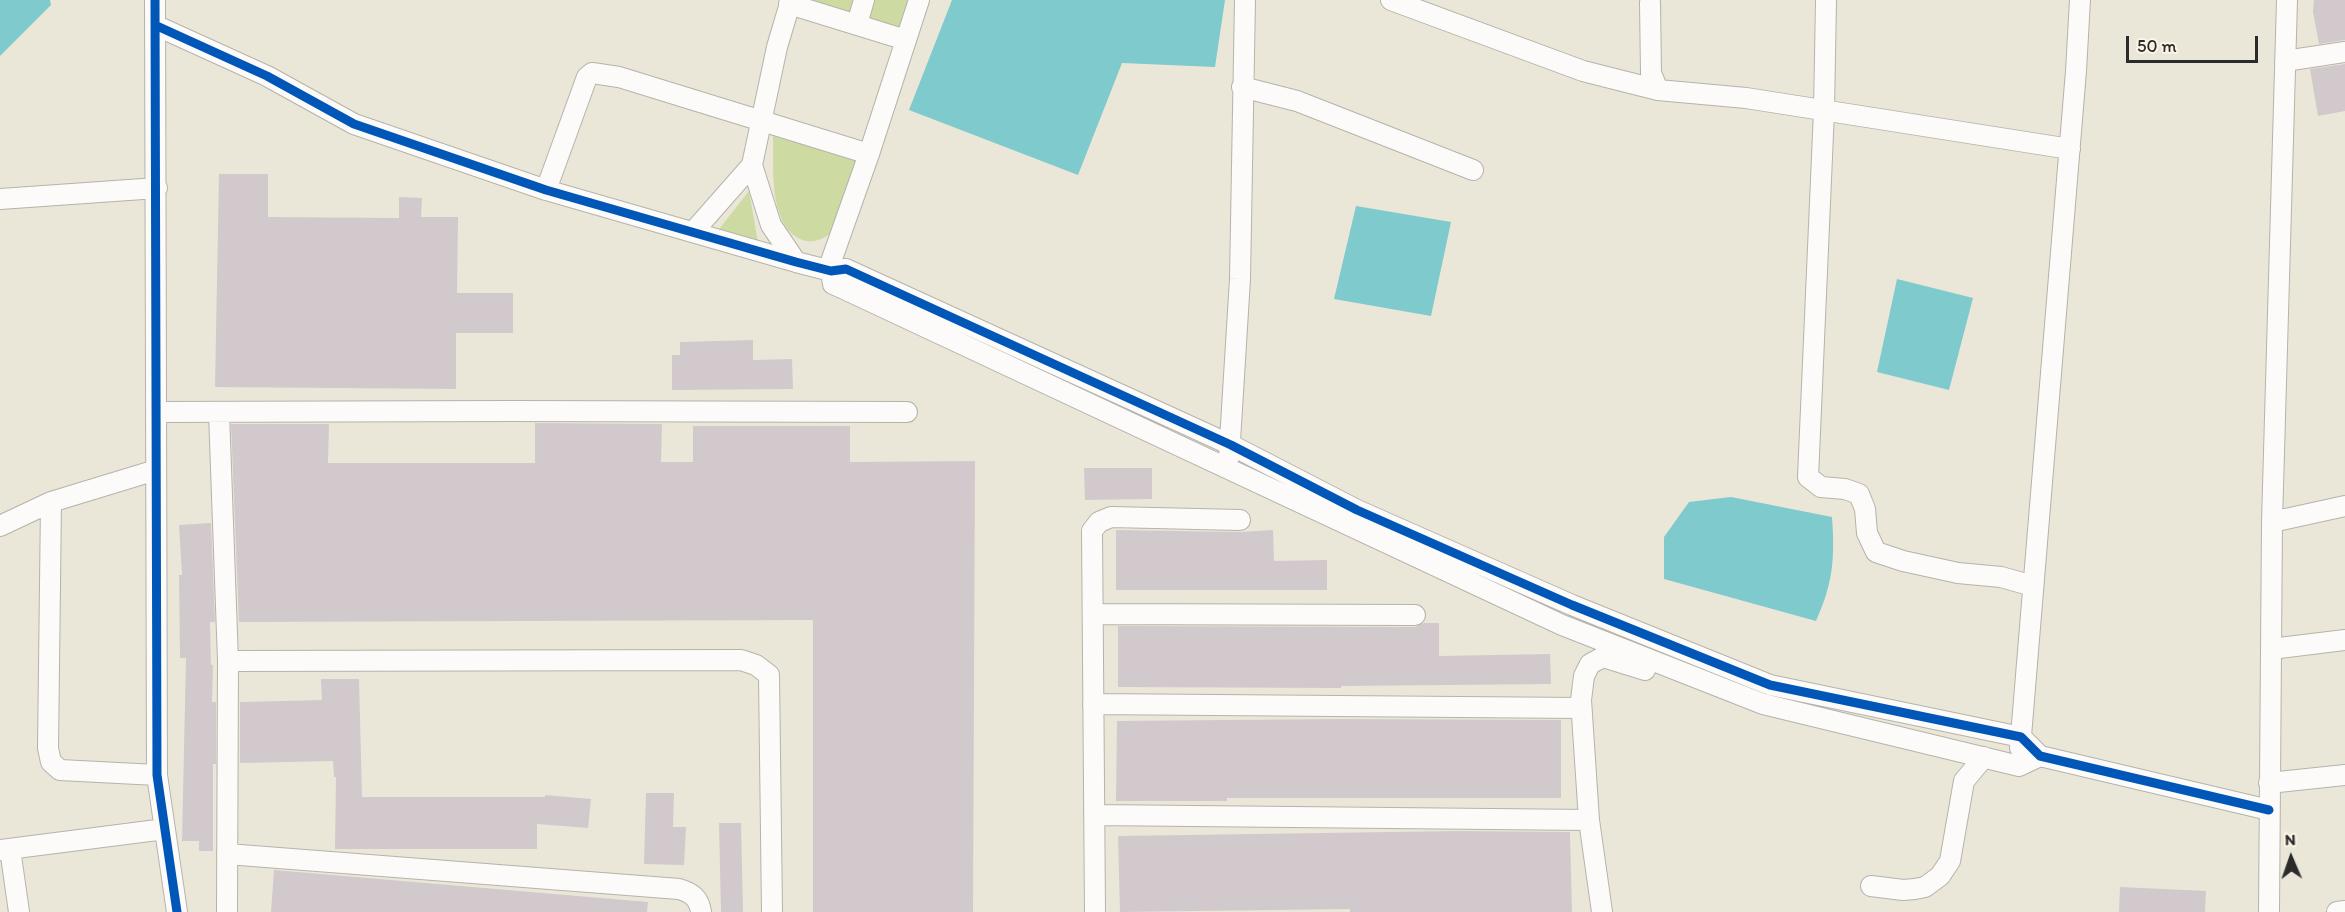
<!DOCTYPE html>
<style>
body{margin:0}
#map{position:relative;width:2345px;height:912px;overflow:hidden;background:#eae7d9;font-family:Itim,sans-serif}
canvas{display:block}
.north{position:absolute;left:2261px;top:828px;width:60px;height:60px;-webkit-text-stroke:4px #fcf5e5;paint-order:stroke;rotate:358deg;font-size:16px;font-weight:700;line-height:24px;text-align:center;color:#2b2b2b}
.north::after{content:'';display:block;margin:auto;width:21px;height:27px;background:#2b2b2b;clip-path:polygon(50% 0,100% 100%,50% 72%,0 100%)}
.scale{position:absolute;left:2126px;top:36px;width:132px;height:27px;box-sizing:border-box;border:3px solid #2b2b2b;border-top:0;padding-left:8px;font-size:18px;line-height:21px;white-space:nowrap;color:#2b2b2b;-webkit-text-stroke:4px #fcf5e5;paint-order:stroke}
</style>
<div id="map">
<canvas width="2345" height="912"></canvas>
<div class="north">N</div>
<div class="scale">50 m</div>
</div>
<script>
const c = document.querySelector('canvas').getContext('2d');
c.lineJoin = 'round';
function fill(path, color) {
  c.fillStyle = color;
  c.fill(path, 'evenodd');
}
function stroke(path, color, width, dash) {
  c.strokeStyle = color;
  c.lineWidth = width;
  c.lineCap = dash ? 'butt' : 'round';
  c.setLineDash(dash || []);
  c.stroke(path);
}
fill(new Path2D(`
 M812,0H856L851,15L811,3Z
 M869,0H913L904,30L864,19Z
 M773,136L858,159L833,232C822,240 811,245 798,238C768,221 774,166 773,136Z
 M749,191L759,248L716,233Z`), '#cddaa2');
fill(new Path2D(`
 M0,0H50L51,5L0,56Z
 M952,0H1225L1215,67L1122,63L1078,175L909,110Z
 M1356,206L1451,222L1431,316L1334,299Z
 M1897,279L1973,298L1949,390L1877,372Z
 M1731,497L1832,517C1835,559 1833,583 1816,621L1664,579V537L1689,502Z`), '#7ecacc');
fill(new Path2D(`
 M2314,0H2345V40L2319,44L2313,12Z
 M2345,64V111L2318,116L2310,69Z
 M219,174H268V217L399,218V197L422,198L421,217H458L457,293H513V333H456V389L215,387Z
 M753,340V360L792,359L793,389L672,390V355H680V342Z
 M535,423L662,424L661,462H693V426H850V462L975,461L973,912H813V620L239,622L231,424H329L328,463H535Z
 M1084,468H1152V499L1085,500Z
 M211,523L215,622H210L211,665H213L212,702H216V764H213V851H199V841H182L186,658H180L179,575H182L179,525Z
 M1116,530L1240,532L1273,530L1274,561L1327,560V590H1116Z
 M1424,623H1439V656L1550,654L1551,684L1341,686V688L1118,687V626L1415,627Z
 M321,679H359L362,797H545V795L591,799L588,828L537,824V849H335L336,777H334L333,761L240,763V702L322,700Z
 M1339,719L1561,720V798H1227V801H1116L1117,721Z
 M646,793H674L673,827H686L684,865L644,864Z
 M719,823H741L743,912H721Z
 M1460,831L1570,832L1572,912H1350V909L1120,912L1118,836Z
 M274,870L648,902L647,912H271Z
 M2120,887L2206,891L2205,912H2119Z`), '#d2c9cc');
const minor = new Path2D(`
 M155,0L157,775L177,912
 M1391,0L1583,71L1658,90L1746,98L2070,149
 M1826,0L1824,111L1808,477L1821,487L1845,489L1859,494L1865,509L1867,533L1876,552L1903,561L1958,573L2001,577L2033,586
 M1650,3L1651,73L1658,90
 M789,4L906,40
 M857,24L864,0
 M157,26L267,76L354,124L546,190L796,262L831,271L846,269L1231,445L1357,510L1572,605L1770,685L2021,737L2040,756L2269,810
 M2285,61L2345,52
 M1242,87L1297,101L1473,170
 M752,165L771,225L796,262
 M546,190L587,77L592,73L619,77L869,154
 M0,199L157,188
 M693,232L752,165L777,47L791,0
 M828,270L869,154L919,0
 M831,271L833,284L842,288L1562,625L1763,704L2019,766L2040,756
 M156,412L512,411L907,412
 M219,413L228,661
 M1229,457L1240,279L1245,0
 M51,502L48,748L51,762L60,770L157,775
 M2272,522L2345,506
 M0,526L51,502L156,470
 M1093,614L1415,615
 M2271,649L2345,640
 M1093,704L1581,708
 M2020,748L2076,71L2080,0
 M2269,783L2345,775
 M1094,815L1589,820
 M10,849L19,912
 M0,850L165,829
 M227,854L679,889C692,893 699,898 701,912
 M1871,886L1903,890L1915,889L1925,887L1940,876L1950,861L1964,781L1984,757
 M227,912L228,661L741,660L756,665L769,675L772,912
 M1095,912L1092,531L1099,522L1111,517L1240,520
 M1602,912L1589,820L1581,700L1584,676L1590,664L1603,657L1645,670
 M2269,912L2272,522L2287,0
 M2337,912L2345,911`);
stroke(minor, '#b5b3aa', 22);
stroke(minor, '#fcfbf9', 20);
stroke(new Path2D(`
 M155,0L157,775L177,912
 M157,26L267,76L354,124L546,190L796,262L831,271L846,269L1231,445L1357,510L1572,605L1770,685L2021,737L2040,756L2269,810`), '#0057b8', 9);
</script>
